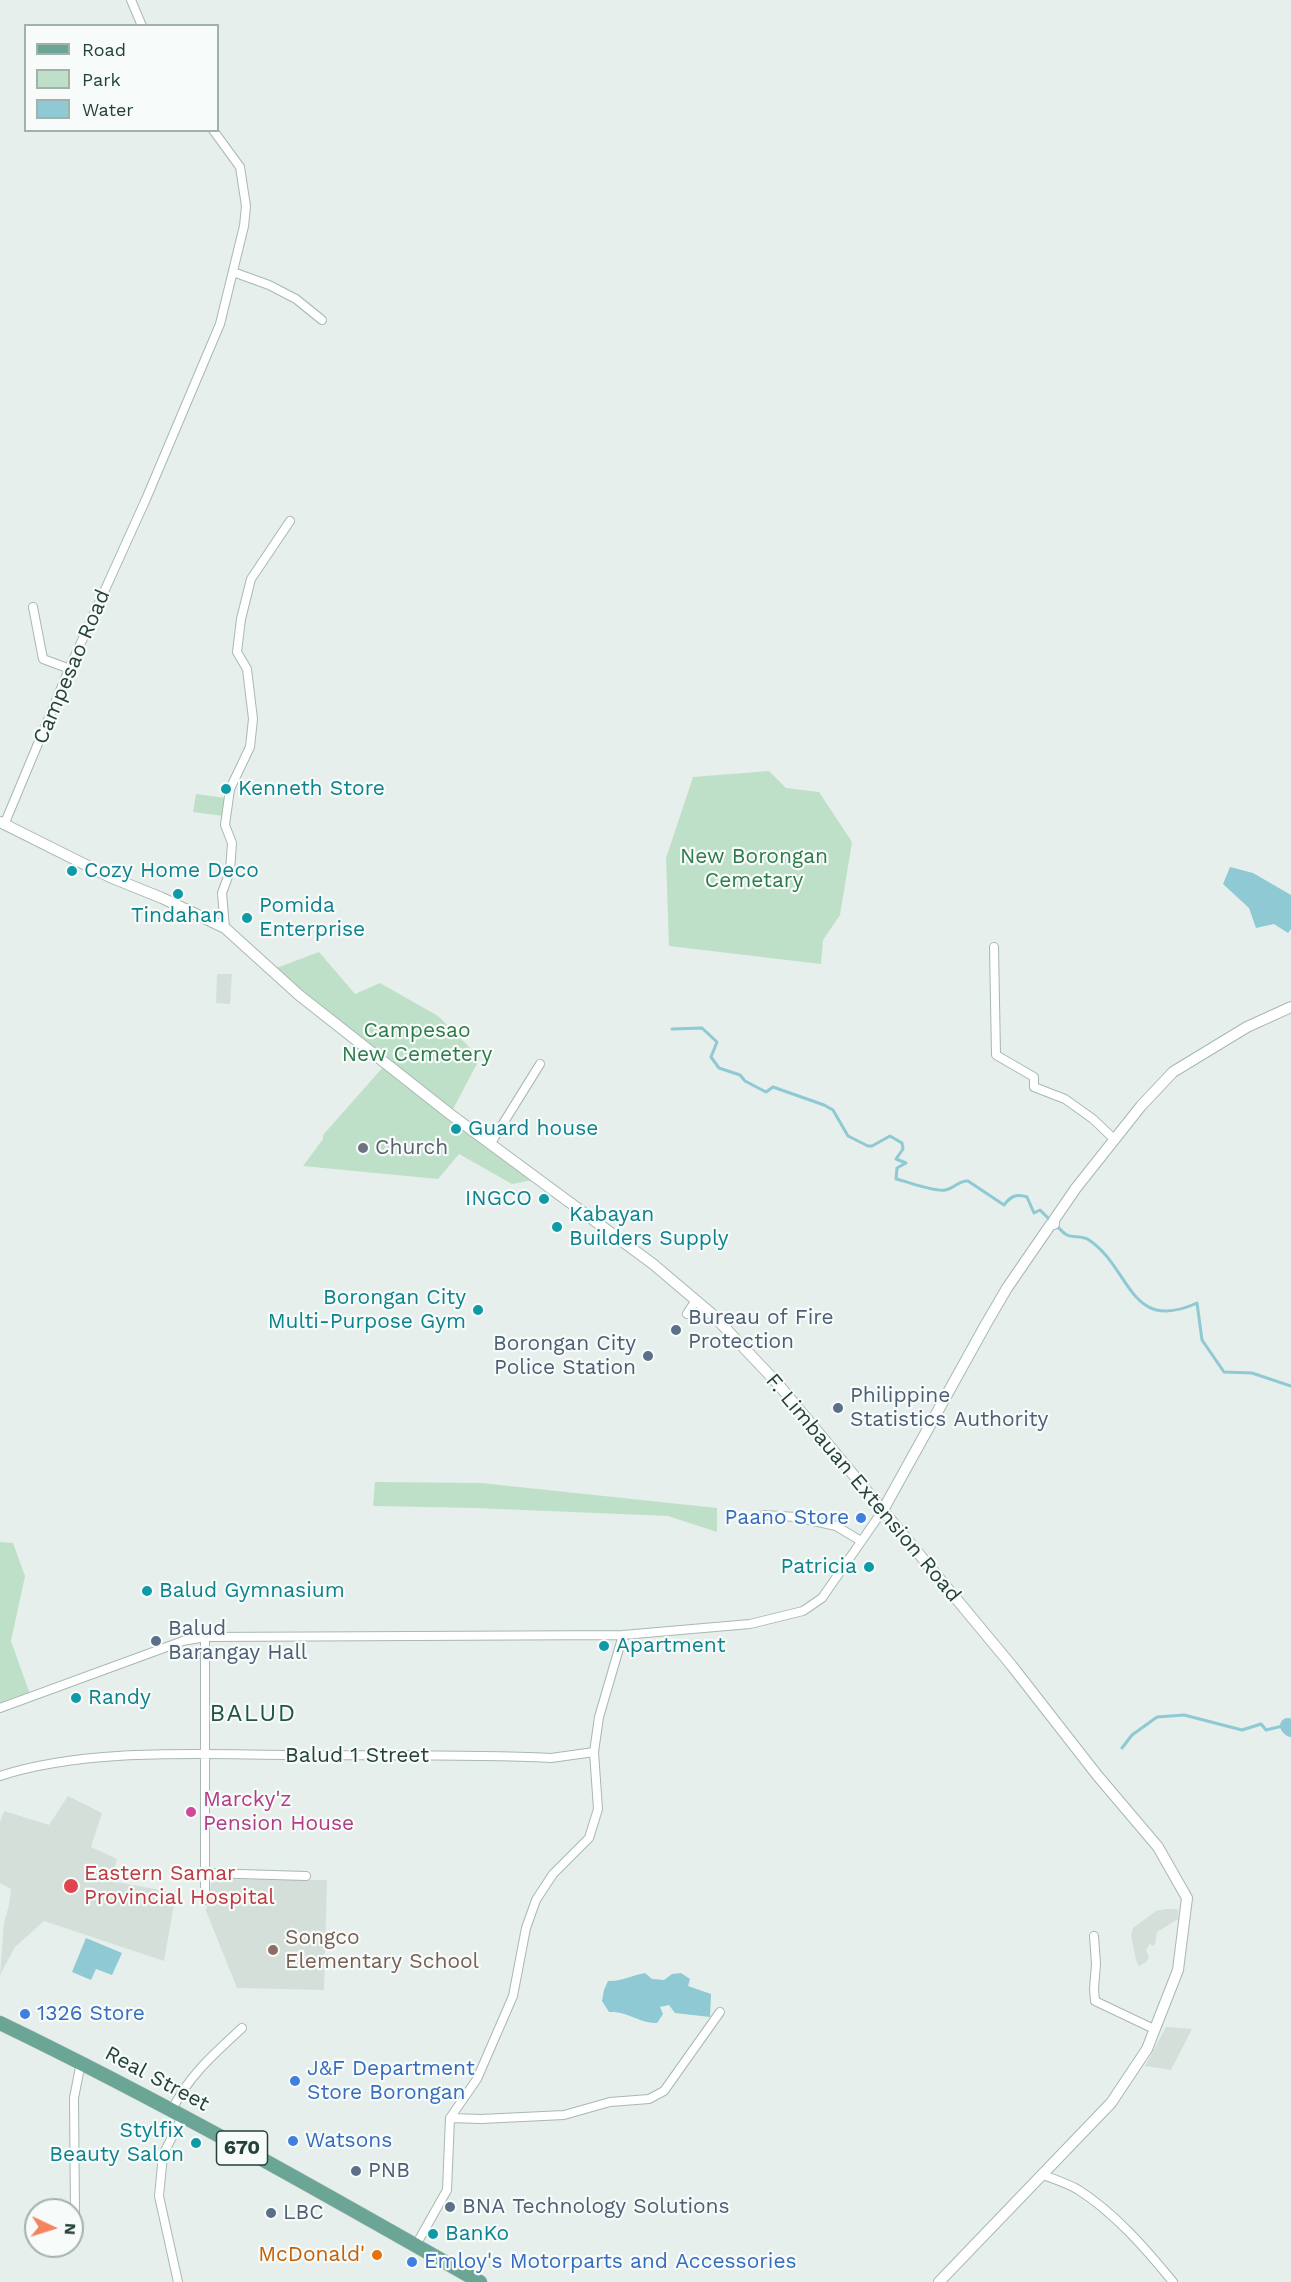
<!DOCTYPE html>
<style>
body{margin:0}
#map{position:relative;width:1291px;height:2282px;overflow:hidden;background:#e6efeb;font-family:"Work Sans",sans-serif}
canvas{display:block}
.legend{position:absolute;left:24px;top:24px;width:195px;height:108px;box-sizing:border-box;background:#f7fbf9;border:2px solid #a3b1ad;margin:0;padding:8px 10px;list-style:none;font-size:18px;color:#24423a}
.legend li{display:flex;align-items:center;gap:12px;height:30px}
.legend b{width:30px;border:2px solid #a3b1ad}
.north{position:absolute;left:24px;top:2198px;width:60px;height:60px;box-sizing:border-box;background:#f7fbf9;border:2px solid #a3b1ad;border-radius:50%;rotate:94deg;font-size:16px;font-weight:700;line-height:24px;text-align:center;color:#24423a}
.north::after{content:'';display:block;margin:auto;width:21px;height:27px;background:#f4845f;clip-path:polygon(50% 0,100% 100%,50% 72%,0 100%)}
</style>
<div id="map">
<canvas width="1291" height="2282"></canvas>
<ul class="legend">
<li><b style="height:8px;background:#6aa596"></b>Road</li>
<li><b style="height:16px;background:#bfe0c8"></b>Park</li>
<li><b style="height:16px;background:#8ec9d4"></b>Water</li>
</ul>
<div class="north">N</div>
</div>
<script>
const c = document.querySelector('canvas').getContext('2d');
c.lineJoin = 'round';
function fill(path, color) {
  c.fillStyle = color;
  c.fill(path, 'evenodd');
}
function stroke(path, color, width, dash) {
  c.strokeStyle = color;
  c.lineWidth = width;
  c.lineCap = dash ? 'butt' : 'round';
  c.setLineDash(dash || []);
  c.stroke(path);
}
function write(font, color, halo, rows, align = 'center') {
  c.font = font + ' "Work Sans",sans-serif';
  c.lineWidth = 4.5;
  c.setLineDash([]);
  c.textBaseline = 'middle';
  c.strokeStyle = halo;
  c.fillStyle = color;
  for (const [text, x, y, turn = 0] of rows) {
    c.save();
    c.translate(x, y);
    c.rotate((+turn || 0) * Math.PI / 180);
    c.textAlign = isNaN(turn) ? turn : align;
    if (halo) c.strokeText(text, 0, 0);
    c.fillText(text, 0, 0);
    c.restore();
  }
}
fill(new Path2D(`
 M217,974H232L230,1004L216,1003Z
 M68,1796L102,1813L91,1847L117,1859L111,1881L176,1893L164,1961L44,1921L15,1947L0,1975L4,1923L9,1905L11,1889L0,1883V1822L4,1811L49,1825Z
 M212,1879L327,1880L324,1990L237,1988L206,1911Z
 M1166,1909H1178V1919L1157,1932L1155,1944L1153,1946L1150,1944L1146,1950L1149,1957L1146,1962L1139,1966L1136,1960L1131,1935L1133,1928L1156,1911Z
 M1166,2027L1192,2029L1171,2070L1145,2066Z`), '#d4dfda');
fill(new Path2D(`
 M769,771L786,788L819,792L852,842L840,915L823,940L821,964L669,946L666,858L693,777Z
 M196,794L226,798L223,816L193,812Z
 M319,952L355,994L380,983L438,1016L480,1058L451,1113L271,970Z
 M384,1066L532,1180L512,1184L459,1154L438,1179L303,1166L323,1139V1135Z
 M375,1482L481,1483L717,1508V1532L668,1516L476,1508L373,1506Z
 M0,1542L13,1543L25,1576L11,1641L31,1697L0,1708Z`), '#bfe0c8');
fill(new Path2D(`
 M1230,867L1253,873L1291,895V929L1288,933L1274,924L1256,928L1249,908L1223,884Z
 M86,1938L122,1953L112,1975L96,1969L91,1980L72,1972Z
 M645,1973L652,1979L664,1980L672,1974L681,1973L690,1979L688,1986L711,1994L710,2017L675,2013L669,2005L660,2007L663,2014L657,2023C638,2023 628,2011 609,2012L602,2001L604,1990L608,1981C621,1982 632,1975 645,1973Z`), '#8ec9d4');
stroke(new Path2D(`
 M672,1029L702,1028L717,1042L711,1057L719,1068L740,1075L745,1081L766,1092L773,1087L824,1105L833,1110L848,1136L868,1146H872L890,1136L902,1143L903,1149L896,1159L906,1163L897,1168L896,1179C909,1182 934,1192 945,1190C954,1189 959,1180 968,1181L1004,1205C1010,1197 1016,1193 1027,1197L1034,1213L1040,1210L1051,1221
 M1056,1225C1059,1228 1063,1233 1067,1235C1073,1238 1083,1235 1089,1240C1131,1268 1129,1334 1197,1303L1202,1340L1224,1372L1252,1373L1291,1386
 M1122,1748L1132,1735L1157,1717L1184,1715L1242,1730L1261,1724L1266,1730L1291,1724`), '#8ec9d4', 3);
stroke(new Path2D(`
 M1288,1726L1291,1729`), '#8ec9d4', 16);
const minor = new Path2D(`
 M131,0L142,26
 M233,272L269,285L296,299L322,320
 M33,607L43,659L70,669
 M4,825L70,667L146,499L220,324L244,226L246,206L240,167L213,130
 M225,928L222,893L230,871L232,843L225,825L230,789L250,747L253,719L247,669L237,652L241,619L251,579L290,521
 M994,947L996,1055L1034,1077V1087L1065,1099L1093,1119L1115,1140
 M491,1143L540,1064
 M687,1314L696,1300
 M764,1515L796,1517L836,1526L861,1541
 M0,1708L183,1641L205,1637L623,1635L750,1624L803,1611L822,1598L883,1510
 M0,1776C90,1747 205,1755 300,1755C383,1756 467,1754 551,1758L594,1752L599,1717L623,1635
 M206,1873L306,1876
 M205,1900V1637
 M1094,1936L1096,1964L1094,1989L1095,2001L1154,2029
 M172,2110C188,2076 215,2053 242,2028
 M450,2118L481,2119L564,2115L610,2102L649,2099L664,2091L720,2012
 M1043,2175C1054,2179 1066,2183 1077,2189C1114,2212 1146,2249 1173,2282
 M75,2215L74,2098L81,2062
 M416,2245L447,2190L450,2118L477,2079L513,1996L526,1928L536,1900L553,1874L589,1838L598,1809L594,1752
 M178,2282L159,2196L163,2155L183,2115`);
const tertiary = new Path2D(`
 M0,822L110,877L162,898L225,928L299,995L450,1114L653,1264L712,1314L778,1384L1012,1666L1097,1775L1158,1847L1187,1898L1178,1970L1147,2049L1111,2103L939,2282
 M883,1510L986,1324L1007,1288L1051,1224H1054V1220L1076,1188L1141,1106L1173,1072L1247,1027L1291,1007`);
const primary = new Path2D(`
 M0,2023C164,2102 322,2192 480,2282`);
stroke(minor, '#a8b8b2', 10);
stroke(tertiary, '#a8b8b2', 12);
stroke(primary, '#c2cac8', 15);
stroke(minor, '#fff', 8);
stroke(tertiary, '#fff', 10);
stroke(primary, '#6aa596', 14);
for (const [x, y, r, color] of [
 [226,789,6,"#0f9aa8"],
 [72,871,6,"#0f9aa8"],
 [178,894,6,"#0f9aa8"],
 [247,918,6,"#0f9aa8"],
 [456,1129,6,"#0f9aa8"],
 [363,1148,6,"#6b7280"],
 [544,1199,6,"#0f9aa8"],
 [557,1227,6,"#0f9aa8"],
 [478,1310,6,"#0f9aa8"],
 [676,1330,6,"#5c6f8a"],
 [648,1356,6,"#5c6f8a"],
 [838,1408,6,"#5c6f8a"],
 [861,1518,6,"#3f7fe0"],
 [869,1567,6,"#0f9aa8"],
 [147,1591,6,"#0f9aa8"],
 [156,1641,6,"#5c6f8a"],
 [604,1646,6,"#0f9aa8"],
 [76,1698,6,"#0f9aa8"],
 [191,1812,6,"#d1479c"],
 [71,1886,8,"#e0444e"],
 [273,1950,6,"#8d6e63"],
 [25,2014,6,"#3f7fe0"],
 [295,2081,6,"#3f7fe0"],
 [293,2141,6,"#3f7fe0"],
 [196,2143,6,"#0f9aa8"],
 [356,2171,6,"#5c6f8a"],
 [450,2207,6,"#5c6f8a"],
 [271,2213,6,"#5c6f8a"],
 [433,2234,6,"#0f9aa8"],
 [377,2255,6,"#e8710a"],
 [412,2262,6,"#3f7fe0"]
]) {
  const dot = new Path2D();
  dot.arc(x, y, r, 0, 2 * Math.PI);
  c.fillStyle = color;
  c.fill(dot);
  stroke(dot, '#f7fbf9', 2);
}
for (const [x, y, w] of [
 [242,2148,51]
]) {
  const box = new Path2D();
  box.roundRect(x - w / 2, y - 17, w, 34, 4.5);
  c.fillStyle = '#f7fbf9';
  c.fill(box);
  stroke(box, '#24423a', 1.5);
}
write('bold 20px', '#24423a', null, [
 ["670",242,2148]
]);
write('21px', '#24423a', '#f7fbf9', [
 ["Campesao Road",72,667,-67],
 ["F. Limbauan Extension Road",863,1488,50],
 ["Balud 1 Street",357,1756],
 ["Real Street",157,2079,28]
]);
write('21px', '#0d838f', '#f7fbf9', [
 ["Kenneth Store",238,789],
 ["Cozy Home Deco",84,871],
 ["Pomida",259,906],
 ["Enterprise",259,930],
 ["Tindahan",178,916,"center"],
 ["Guard house",468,1129],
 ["INGCO",532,1199,"right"],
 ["Kabayan",569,1215],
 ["Builders Supply",569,1239],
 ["Borongan City",466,1298,"right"],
 ["Multi-Purpose Gym",466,1322,"right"],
 ["Patricia",857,1567,"right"],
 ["Balud Gymnasium",159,1591],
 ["Apartment",616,1646],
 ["Randy",88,1698],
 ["Stylfix",184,2131,"right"],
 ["Beauty Salon",184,2155,"right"],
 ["BanKo",445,2234]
], 'left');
write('21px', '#2d7a4b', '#f7fbf9', [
 ["New Borongan",754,857],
 ["Cemetary",754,881],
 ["Campesao",417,1031],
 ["New Cemetery",417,1055]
]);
write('21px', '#5b616d', '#f7fbf9', [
 ["Church",375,1148]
], 'left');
write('21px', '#4e5e75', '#f7fbf9', [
 ["Bureau of Fire",688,1318],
 ["Protection",688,1342],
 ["Borongan City",636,1344,"right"],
 ["Police Station",636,1368,"right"],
 ["Philippine",850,1396],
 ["Statistics Authority",850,1420],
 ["Balud",168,1629],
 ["Barangay Hall",168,1653],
 ["PNB",368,2171],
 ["BNA Technology Solutions",462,2207],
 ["LBC",283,2213]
], 'left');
write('21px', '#366cbe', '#f7fbf9', [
 ["Paano Store",849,1518,"right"],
 ["1326 Store",37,2014],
 ["J&F Department",307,2069],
 ["Store Borongan",307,2093],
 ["Watsons",305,2141],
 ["Emloy's Motorparts and Accessories",424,2262]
], 'left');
write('21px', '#b23c85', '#f7fbf9', [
 ["Marcky'z",203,1800],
 ["Pension House",203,1824]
], 'left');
write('21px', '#be3a42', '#f7fbf9', [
 ["Eastern Samar",84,1874],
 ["Provincial Hospital",84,1898]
], 'left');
write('21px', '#785e54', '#f7fbf9', [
 ["Songco",285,1938],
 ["Elementary School",285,1962]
], 'left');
write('21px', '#c56008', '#f7fbf9', [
 ["McDonald'",365,2255]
], 'right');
c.letterSpacing = '1.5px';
write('24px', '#1f5548', '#f7fbf9', [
 ["BALUD",253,1714]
]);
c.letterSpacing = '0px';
</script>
